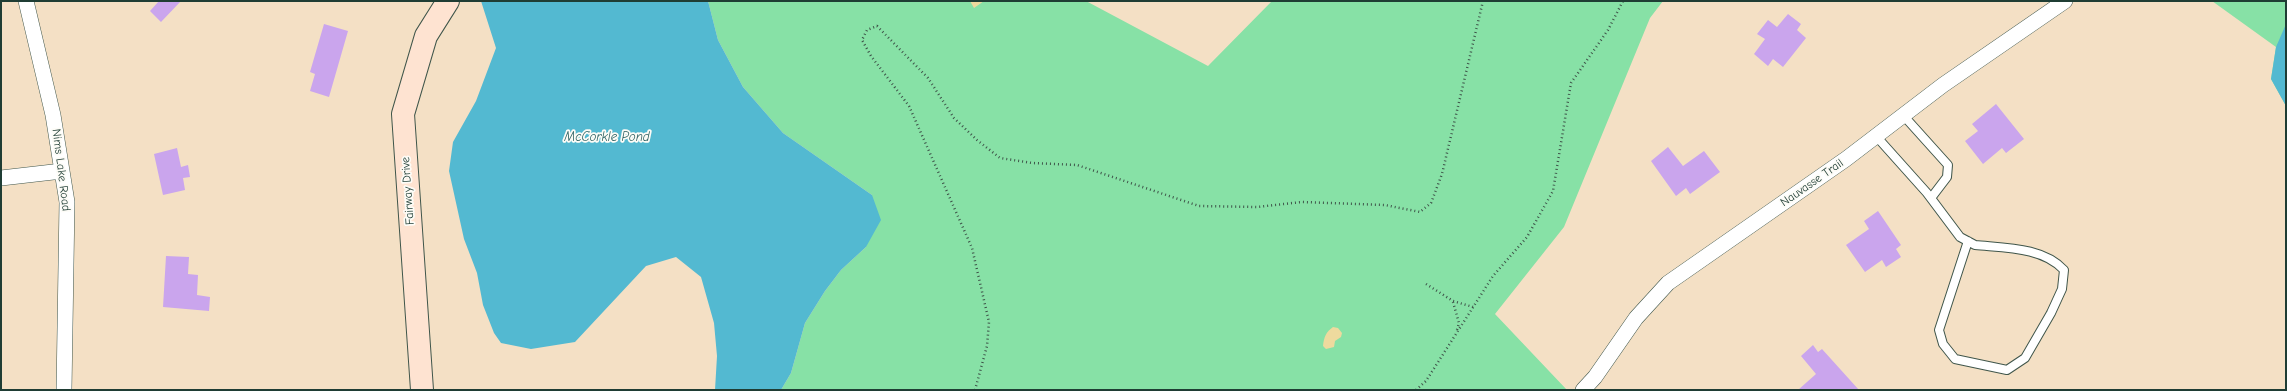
<!DOCTYPE html>
<style>
body{margin:0}
#map{position:relative;width:2287px;height:391px;overflow:hidden;background:#f4e0c5;font-family:"Comic Neue",sans-serif}
canvas{display:block}
.frame{position:absolute;inset:0;border:2px solid #1f3d34;pointer-events:none}
</style>
<div id="map">
<canvas width="2287" height="391"></canvas>
<div class="frame"></div>
</div>
<script>
const c = document.querySelector('canvas').getContext('2d');
c.lineJoin = 'round';
function fill(path, color) {
  c.fillStyle = color;
  c.fill(path, 'evenodd');
}
function stroke(path, color, width, dash) {
  c.strokeStyle = color;
  c.lineWidth = width;
  c.lineCap = dash ? 'butt' : 'round';
  c.setLineDash(dash || []);
  c.stroke(path);
}
function write(font, color, halo, rows, align = 'center') {
  c.font = font + ' "Comic Neue",sans-serif';
  c.lineWidth = 3.5;
  c.setLineDash([]);
  c.textBaseline = 'middle';
  c.strokeStyle = halo;
  c.fillStyle = color;
  for (const [text, x, y, turn = 0] of rows) {
    c.save();
    c.translate(x, y);
    c.rotate((+turn || 0) * Math.PI / 180);
    c.textAlign = isNaN(turn) ? turn : align;
    if (halo) c.strokeText(text, 0, 0);
    c.fillText(text, 0, 0);
    c.restore();
  }
}
fill(new Path2D(`
 M708,1H1086L1208,66L1272,1H1663L1650,18L1564,227L1495,314L1567,390H781L791,373L805,323L825,291L841,270L866,247L872,195L783,133L743,87L718,40Z
 M2212,1H2286V106L2271,79L2276,47Z`), '#87e1a6');
fill(new Path2D(`
 M970,1H984L974,8Z
 M1333,327L1338,328L1342,333L1341,337L1335,341L1334,347L1326,349L1323,346C1324,337 1326,332 1333,327Z`), '#eeda9e');
fill(new Path2D(`
 M481,1H708L718,40L743,87L783,133L872,195L881,220L866,247L841,270L825,291L805,323L791,373L781,390H715L717,356L714,323L701,277L676,257L646,266L575,342L531,349L501,343L494,333L483,305L477,273L464,239L449,171L453,142L476,101L496,48Z
 M2286,24V106L2271,79L2276,47Z`), '#53b9d1');
fill(new Path2D(`
 M159,1H181L161,22L150,11Z
 M1788,14L1801,24L1797,30L1806,38L1783,67L1773,59L1768,66L1754,54L1765,39L1757,34L1768,20L1777,27Z
 M324,24L348,31L329,97L310,91L315,74L310,72Z
 M1996,104L2024,139L2006,153L2002,148L1983,164L1965,141L1978,131L1972,124Z
 M1668,147L1683,166L1704,151L1720,172L1690,194L1686,188L1676,196L1651,161Z
 M177,148L181,167L188,165L190,177L183,178L185,190L163,195L154,154Z
 M1878,211L1901,245L1896,249L1901,257L1886,267L1882,260L1865,272L1846,245L1869,229L1864,221Z
 M166,256L189,257L188,274L198,275L197,295L210,297L209,311L163,307Z
 M1813,345L1818,352L1822,349L1859,390H1798L1816,374L1801,356Z`), '#caa5ed');
const lane = new Path2D(`
 M1903,115L1948,165L1947,177L1931,198
 M1876,136L1927,193L1960,237L1975,245C2005,248 2043,247 2064,270L2062,289L2051,313L2025,358L2007,370L1955,359L1943,344L1939,330L1968,241`);
const street = new Path2D(`
 M26,1L53,115L67,202L64,390
 M1,178L62,171
 M1583,390L1595,377L1636,318L1668,283L1846,159L1943,85L2065,1`);
const secondary = new Path2D(`
 M422,390L403,114L426,36L448,1`);
stroke(lane, '#3f554a', 10);
stroke(street, '#3f554a', 16);
stroke(secondary, '#3f554a', 24);
stroke(new Path2D(`
 M1426,284L1453,301L1473,307
 M1453,302L1459,323L1457,330
 M975,390L987,346L989,322L972,248L909,106L871,56L862,40L867,30L877,26L928,78L954,118L977,140L1000,158L1032,163L1077,165L1199,206L1257,207L1302,202L1385,205L1420,212L1431,203L1442,174L1483,1
 M1416,390L1426,381L1493,276L1527,237L1553,191L1571,83L1608,30L1623,1`), '#3f554a', 2.5, [1, 3]);
stroke(lane, '#fff', 8);
stroke(street, '#fff', 15);
stroke(secondary, '#fee3d1', 22);
write('12px', '#1f3d34', '#fdfcf7', [
 ["Nims Lake Road",61,170,83],
 ["Nauvasse Trail",1812,183,-35],
 ["Fairway Drive",408,191,-94]
]);
write('italic 13px', '#2f6263', '#fdfcf7', [
 ["McCorkle Pond",607,137]
]);
</script>
